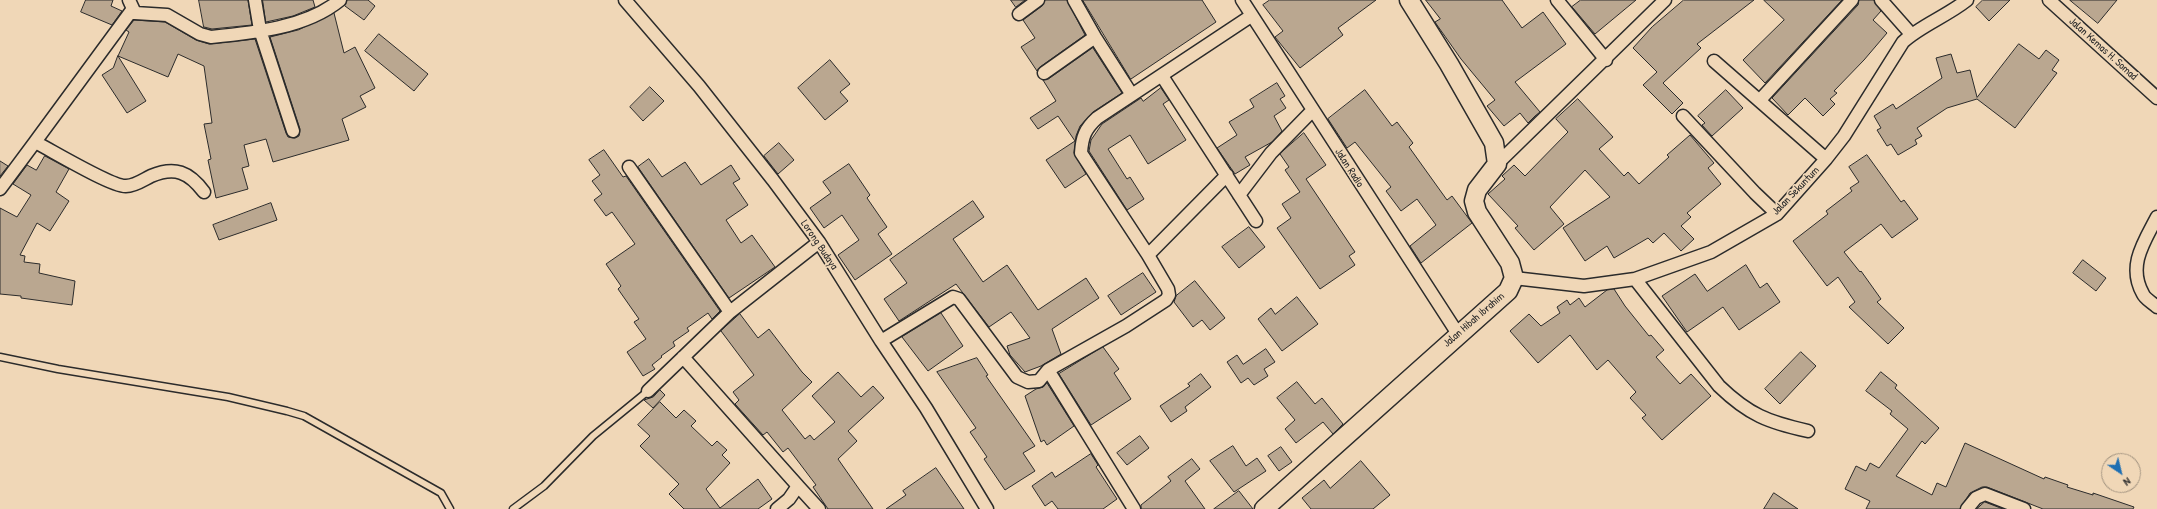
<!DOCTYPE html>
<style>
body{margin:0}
#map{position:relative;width:2157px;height:509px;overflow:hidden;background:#f0d7b7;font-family:"Patrick Hand",sans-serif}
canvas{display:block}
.north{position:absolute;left:2101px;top:453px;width:40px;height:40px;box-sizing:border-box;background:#f0d7b7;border:1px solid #a1927f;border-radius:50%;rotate:145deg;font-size:11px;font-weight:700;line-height:16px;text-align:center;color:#2b2b2b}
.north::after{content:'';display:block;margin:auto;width:14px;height:18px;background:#1f6fb2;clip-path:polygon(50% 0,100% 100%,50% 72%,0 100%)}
</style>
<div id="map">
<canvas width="2157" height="509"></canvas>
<div class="north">N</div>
</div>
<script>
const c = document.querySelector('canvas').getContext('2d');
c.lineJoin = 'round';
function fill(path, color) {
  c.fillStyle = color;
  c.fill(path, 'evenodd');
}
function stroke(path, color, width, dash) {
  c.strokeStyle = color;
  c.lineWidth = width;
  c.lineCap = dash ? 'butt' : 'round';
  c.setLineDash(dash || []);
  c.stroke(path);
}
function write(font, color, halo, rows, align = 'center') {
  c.font = font + ' "Patrick Hand",sans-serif';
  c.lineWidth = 3.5;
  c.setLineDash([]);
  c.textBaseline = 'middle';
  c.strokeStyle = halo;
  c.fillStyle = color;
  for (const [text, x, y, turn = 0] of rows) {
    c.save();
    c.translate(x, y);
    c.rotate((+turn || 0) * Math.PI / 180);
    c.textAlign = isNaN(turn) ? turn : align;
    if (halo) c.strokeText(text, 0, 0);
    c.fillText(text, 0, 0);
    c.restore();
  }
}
const building = new Path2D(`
 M86,0H113L111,6L122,11L112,25L81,12Z
 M199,0H248L252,25L212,29L204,27Z
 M263,0H313L315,7L293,16L266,22Z
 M347,0H368L375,6L364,20L345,6Z
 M1011,0H1025L1016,7Z
 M1045,0H1067L1085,35L1040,67L1037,71L1021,47L1035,38L1023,20L1042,6Z
 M1083,0H1202L1216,22L1131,79Z
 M1270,0H1376L1338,28L1343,35L1300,68L1275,37L1283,31L1263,5Z
 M1426,0H1502L1522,28L1543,12L1566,44L1515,82L1540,112L1535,116L1528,123L1520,113L1504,126L1487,106L1495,100L1461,59L1437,25L1435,22L1440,19Z
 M1581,0H1636L1595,34L1572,7Z
 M1684,0H1754L1697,44L1701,48L1663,83L1683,103L1672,114L1643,85L1657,72L1633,48L1652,27Z
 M1764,0H1842L1765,83L1743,60L1784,20Z
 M1859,0H1874L1881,11L1873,20L1887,33L1864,60L1834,91L1837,93L1830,99L1835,104L1823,116L1805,98L1788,115L1772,98L1858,5Z
 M1983,0H2010L1989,21L1976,7Z
 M2070,0H2117L2098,23Z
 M334,13L344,53L355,47L375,88L360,96L366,107L342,119L349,140L273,162L266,139L244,145L249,166L242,168L248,189L216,198L208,160L211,159L204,124L212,123L204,66L178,54L168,77L118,56L129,32L126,30L134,20L165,22L196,40L209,44L255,39L286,133L288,137L295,138L299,136L300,129L270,37L298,30Z
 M379,34L428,74L414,91L365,51Z
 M2019,44L2039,59L2046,50L2059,60L2052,70L2057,73L2015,128L1977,99L1947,108L1917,128L1922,136L1915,140L1917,144L1898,155L1891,144L1887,146L1877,130L1881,128L1874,116L1893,104L1896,109L1942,78L1936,58L1951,54L1957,73L1970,70L1977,97Z
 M1093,48L1122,93L1093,112L1080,126L1076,136L1074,153L1086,174L1065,188L1046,160L1075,141L1058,116L1038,129L1030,118L1056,101L1043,80L1048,79Z
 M118,56L146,101L127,113L102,75L113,68Z
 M830,60L850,84L840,92L848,101L825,120L798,88Z
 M1277,83L1285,96L1280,99L1286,108L1274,116L1282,131L1272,142L1245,157L1250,165L1235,174L1217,148L1237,135L1229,122L1254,107L1250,100Z
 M650,87L664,101L643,121L630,107Z
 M1161,88L1169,100L1163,104L1186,140L1148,164L1130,135L1108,149L1127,179L1130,177L1144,199L1127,210L1089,151L1091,140L1102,124L1141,98L1143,101Z
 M1365,90L1392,126L1397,122L1413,143L1409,147L1447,200L1452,196L1472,223L1421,263L1410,246L1436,225L1417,199L1401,211L1386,191L1391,187L1355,142L1347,148L1328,119Z
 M1726,90L1743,108L1712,136L1702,125L1705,123L1698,116Z
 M1578,99L1613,137L1599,149L1624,176L1628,172L1639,184L1669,157L1667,155L1690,135L1714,163L1708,168L1721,184L1687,213L1691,217L1681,226L1694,239L1681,251L1664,233L1653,243L1648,238L1614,258L1607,246L1585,261L1563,228L1610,197L1585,170L1550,207L1564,224L1534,250L1515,228L1518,226L1488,194L1505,179L1502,176L1514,165L1525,176L1568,132L1556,119Z
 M1304,133L1326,165L1306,179L1355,252L1349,256L1355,265L1320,289L1277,228L1291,218L1282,204L1300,192L1285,170L1289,167L1280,154Z
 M779,143L794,160L778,174L764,156Z
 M604,150L623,177L626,176L720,311L712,319L708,313L687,328L689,331L673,342L675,346L661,356L662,357L652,365L655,369L643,376L627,352L646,339L634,322L639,319L618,289L621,286L606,264L635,244L612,212L606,216L594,200L602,194L592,181L600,175L589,160Z
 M1867,155L1901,202L1904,200L1918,219L1892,238L1881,224L1844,252L1860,272L1861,271L1881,299L1877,302L1904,328L1888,344L1849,307L1855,302L1838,277L1827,286L1793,241L1828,214L1826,211L1852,191L1850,188L1859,182L1849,167Z
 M45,156L69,169L56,192L69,201L50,231L37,223L20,255L25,256L24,262L40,264L39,273L75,281L72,305L21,298V296L0,294V208L17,217L31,195L13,184L27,165L36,170Z
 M649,159L662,177L685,162L701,185L731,165L740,179L733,183L748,205L726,220L741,243L752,235L775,267L729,298L638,167Z
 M0,161L8,166L0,176Z
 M849,164L870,195L867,198L887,227L878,234L892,254L855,280L838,255L859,240L842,215L824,228L810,208L831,193L823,182Z
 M973,201L984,217L953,239L983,282L1007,265L1038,310L1086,278L1099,298L1052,329L1061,354L1041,366L1025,372L1010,355L1007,346L1030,338L1011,312L989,327L956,284L899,321L884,299L907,283L890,260Z
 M271,203L277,220L219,240L213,225Z
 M1249,227L1265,247L1239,268L1222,247Z
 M2083,260L2106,278L2096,291L2073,273Z
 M1746,265L1760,288L1767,283L1780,302L1739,330L1723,307L1687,332L1662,296L1695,274L1707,291Z
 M1143,273L1156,292L1121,315L1108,296Z
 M1195,281L1225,318L1210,330L1202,320L1193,327L1174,302L1176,296Z
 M1614,289L1625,306L1649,336L1651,335L1664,350L1656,357L1680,384L1691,374L1711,396L1662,440L1642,418L1646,415L1630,398L1636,392L1608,360L1597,370L1570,335L1538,363L1510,331L1529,314L1541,326L1560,313L1557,307L1567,300L1570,305L1579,298L1585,307L1607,290Z
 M1297,297L1318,324L1282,351L1258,319L1271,308L1275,314Z
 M941,313L963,346L928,371L902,337Z
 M740,314L758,338L769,329L802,372L812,382L782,410L805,439L810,435L814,440L835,422L812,396L838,372L861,397L873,386L884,398L848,431L857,441L838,459L873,509H828L813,487L816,485L788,448L783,452L767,432L763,435L735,404L739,400L733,392L754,375L721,331Z
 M1103,347L1119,369L1114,373L1131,399L1091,425L1059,374Z
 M1266,349L1275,362L1264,369L1268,376L1254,385L1248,378L1241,383L1227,362L1237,355L1243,364Z
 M1801,352L1816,366L1780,404L1765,389Z
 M977,358L988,375L986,376L1035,446L1023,453L1035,471L1005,490L984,459L987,457L970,432L976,428L937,372Z
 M1881,372L1897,385L1895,388L1939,428L1925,444L1922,441L1896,476L1932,495L1937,483L1946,487L1965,443L2044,479L2045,477L2068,485L2067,487L2093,495V493L2134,507L2133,509H2043L1987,487H1982L1970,493L1960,509H1866L1870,501L1845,489L1856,466L1866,471L1870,463L1879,468L1908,429L1890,414L1892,411L1866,391Z
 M1201,374L1211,387L1185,407L1187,411L1171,422L1160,406L1190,386L1188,384Z
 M1297,382L1315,404L1322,398L1343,424L1333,434L1323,422L1296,443L1285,429L1295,420L1277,398Z
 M1047,383L1074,426L1047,445L1044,440L1041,442L1025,396L1036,389L1043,387Z
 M660,390L665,395L653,408L644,400L653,397Z
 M660,402L676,418L684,410L696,421L691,426L712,446L717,441L727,450L722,455L730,463L706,489L720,508L758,479L772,499L758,509H684L669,494L679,484L640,446L650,436L638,425Z
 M1140,436L1149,448L1127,465L1117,453Z
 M1233,446L1246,466L1257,458L1266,471L1234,492L1210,461Z
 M1281,447L1292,462L1279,471L1268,456Z
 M1091,454L1098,465L1096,467L1117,499L1103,509H1058L1052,501L1045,506L1032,486L1052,472L1055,477Z
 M1192,459L1200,469L1185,481L1205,509H1141V505L1171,481L1168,477Z
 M1361,461L1390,495L1373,509H1311L1302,498L1324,480L1330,488Z
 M936,468L964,509H886L906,495L903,491Z
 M1239,491L1253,509H1214Z
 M1774,493L1798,509H1764Z
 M1985,502L2003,509H1977Z`);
fill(building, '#baa790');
stroke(building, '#2b2b2b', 1);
const lane = new Path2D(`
 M0,357L58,369L228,397L287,411L304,416L441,493L450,509
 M513,509L544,486L593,436L648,391`);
const street = new Path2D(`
 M129,0L135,13L167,15L200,34L211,37C253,33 306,28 340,0
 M255,0L260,30L293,131
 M625,0L699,86L773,180L819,242L881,341L926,408L987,509
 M1074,0L1095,37L1132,95
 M1242,0L1458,334
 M1557,0L1606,60
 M1881,0L1911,34
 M2049,0L2157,98
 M132,10L35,142C51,150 112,187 126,186C135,186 143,180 151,176C175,166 189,172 204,192
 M1019,14L1038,0
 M1714,61L1826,159
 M1044,73L1095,37
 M1162,76L1256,221
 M1760,100L1852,0
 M1683,116L1755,193L1777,214
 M1497,164L1665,0
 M629,167L730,312
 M0,189L35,142
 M1239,195L1271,153L1312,111
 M2157,217C2144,242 2127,266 2143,294C2145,299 2153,303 2157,307
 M1148,255L1227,175
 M1514,278L1584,286L1635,279L1711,252L1777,214L1826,159L1844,136L1903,42C1920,26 1947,16 1967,0
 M1635,279L1719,386C1749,415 1768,422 1808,431
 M881,341L953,297L959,299L1017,377L1028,382L1039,381L1048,370L1126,326L1166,300L1169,295L1168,289L1148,255L1081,153C1082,137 1085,129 1097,118L1251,16
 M683,357L798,486
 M1048,370L1134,509
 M648,391L730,312L819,242
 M777,509L789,499L798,486L819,509
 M1967,509L1976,498L1985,494L2024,509`);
const secondary = new Path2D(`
 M1264,509L1508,291L1514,278L1510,263L1477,212L1474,201L1477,190L1497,164L1494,143L1449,64L1409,0`);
stroke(lane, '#2b2b2b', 9);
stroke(street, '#2b2b2b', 15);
stroke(secondary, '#2b2b2b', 21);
stroke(lane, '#f0d7b7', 6);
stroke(street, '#f0d7b7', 12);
stroke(secondary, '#f0d7b7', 18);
write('11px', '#2b2b2b', '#f0d7b7', [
 ["Jalan Kemas H. Somad",2103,49,42],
 ["Jalan Radio",1349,168,57],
 ["Jalan Sekuntum",1796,191,-46],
 ["Lorong Budaya",819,245,56],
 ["Jalan Hibah Ibrahim",1474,320,-41]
]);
</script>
